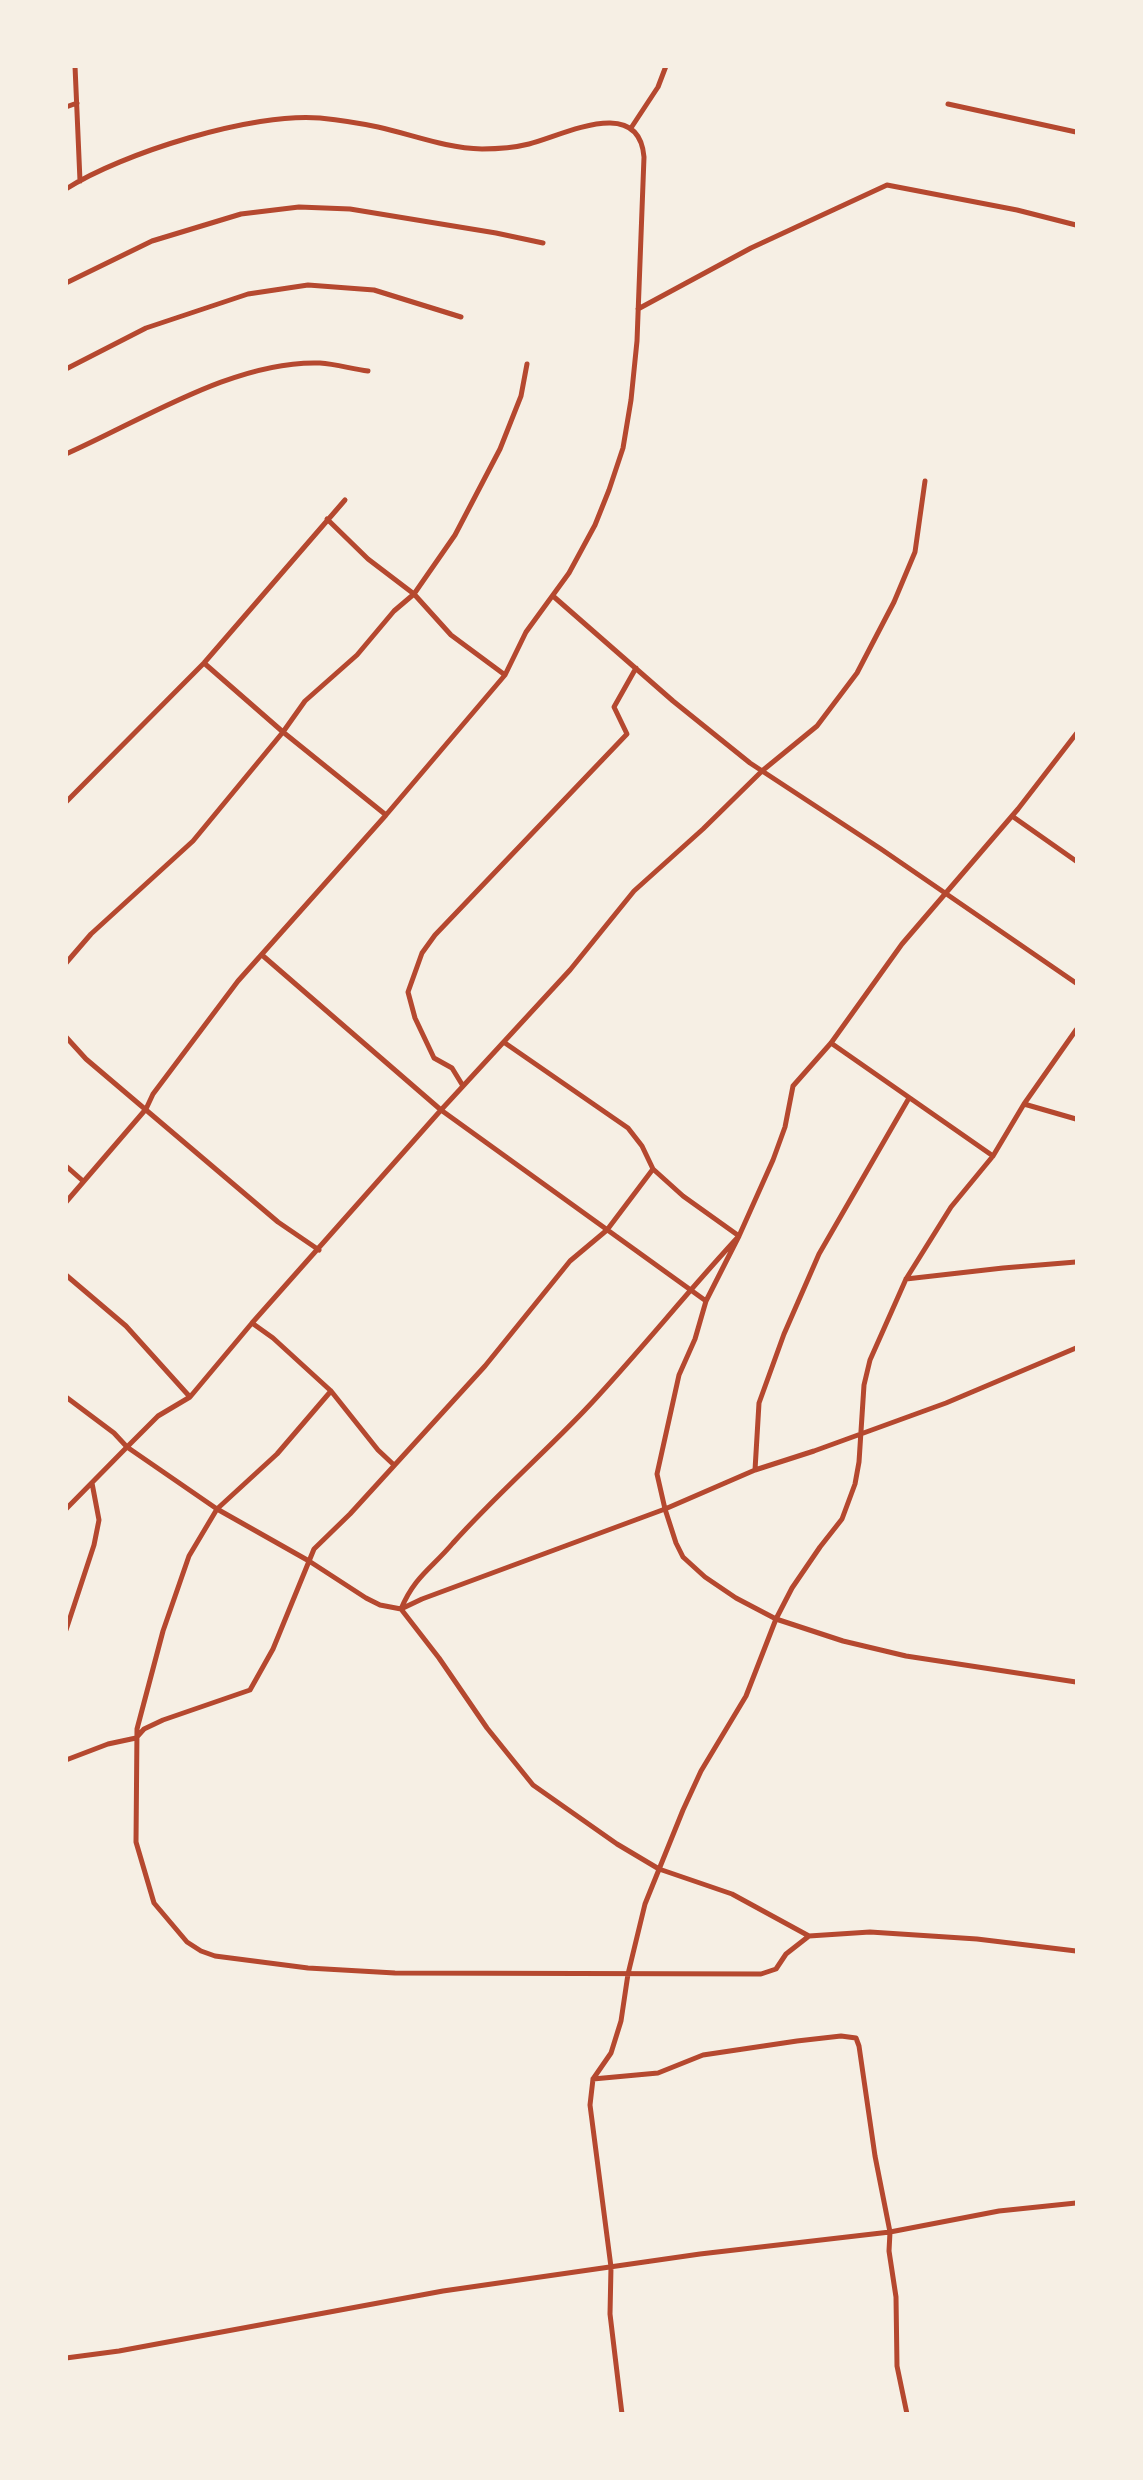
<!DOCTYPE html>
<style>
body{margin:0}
#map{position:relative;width:1143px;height:2480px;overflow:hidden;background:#f6efe4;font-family:Inter,sans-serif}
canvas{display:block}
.frame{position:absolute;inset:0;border:68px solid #f6efe4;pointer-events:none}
</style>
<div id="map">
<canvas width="1143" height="2480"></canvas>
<div class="frame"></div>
</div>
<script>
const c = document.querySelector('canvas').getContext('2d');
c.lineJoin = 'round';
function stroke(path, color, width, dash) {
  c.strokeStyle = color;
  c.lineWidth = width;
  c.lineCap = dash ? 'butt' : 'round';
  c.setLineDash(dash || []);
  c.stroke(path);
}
stroke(new Path2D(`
 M75,66L80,181
 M948,104L1076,132
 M66,107L77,103
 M631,128L658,87L666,66
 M66,189C122,153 254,112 320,118C339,120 359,123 378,127C414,135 445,148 482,149C498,149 513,148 529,144C564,135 639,95 644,157L637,341L631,400L623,448L609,490L595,525L569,573L526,632L505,675L386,815L238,981L153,1094L146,1109L66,1202
 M66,283L152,241L241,214L299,207L350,209L496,233L543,243
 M638,309L751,248L887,185L1017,210L1076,225
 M66,369L146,328L248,294L308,285L374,290L461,317
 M66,454C143,420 235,360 320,363C336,364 352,369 368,371
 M327,519L368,559L414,594L451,635L505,675
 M553,596L673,701L750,763L881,849L1076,983
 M204,663L283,732L386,815
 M1076,734L1018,809L902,944L831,1043L793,1086L785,1127L773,1160L739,1236L706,1301L695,1339L679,1375L657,1474L665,1509L676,1543L683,1557L705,1577L736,1598L776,1619L843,1641L906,1656L1076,1682
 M66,802L204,663L345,500
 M1012,816L1076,861
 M66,963L91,934L193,841L283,732L305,701L357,655L394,611L414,594L455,535L500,449L521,396L527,364
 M66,1037L86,1059L278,1222L319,1250
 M505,1043L628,1128L642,1146L653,1169L683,1196L739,1236C686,1293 638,1354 584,1411C541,1456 494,1497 453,1543C431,1569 415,1576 401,1609L439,1658L487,1728L533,1785L617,1844L659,1869L732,1894L809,1936L870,1932L977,1939L1076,1951
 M831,1043L993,1156
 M463,1086L452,1068L434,1058L415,1018L408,992L422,953L435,935L627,734L614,707L636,668
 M1024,1104L1076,1119
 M66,1166L83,1181
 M66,1275L126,1326L190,1397
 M906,1279L1003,1268L1076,1262
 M706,1301L441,1110L570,970L634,891L703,829L762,771L817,726L857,673L894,602L915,552L925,481
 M252,1323L273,1338L331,1391L277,1454L217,1509L189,1556L163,1631L137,1729L136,1842L154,1903L187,1942L201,1951L215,1956L308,1968L395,1973L761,1974L776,1969L786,1954L809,1936
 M331,1391L378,1450L394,1465
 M66,1397L114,1433L127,1447L158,1416L190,1397L252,1323L441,1110L262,955
 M755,1470L759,1403L784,1334L819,1254L909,1098
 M66,1509L127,1447L217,1509L309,1561L366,1598L380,1605L401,1609L422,1599L665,1509L755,1470L814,1451L946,1403L1076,1348
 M66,1630L94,1545L99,1520L92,1483
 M66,1760L108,1744L136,1738L144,1729L163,1720L250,1690L273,1649L314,1549L350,1514L485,1366L570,1261L607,1230L653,1169
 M593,2079L658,2073L703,2055L797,2041L841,2036L856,2038L859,2046L875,2156L890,2232L889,2251L896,2297L897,2366L907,2414
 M66,2358L119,2351L443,2291L700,2254L890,2232L999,2211L1076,2203
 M622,2414L610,2314L611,2267L590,2105L593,2079L611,2053L621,2021L628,1974L645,1904L683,1810L701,1771L746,1696L776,1619L792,1588L820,1547L842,1519L855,1484L859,1462L864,1385L870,1360L906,1279L951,1207L993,1156L1024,1104L1076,1030`), '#b5482f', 5);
</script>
